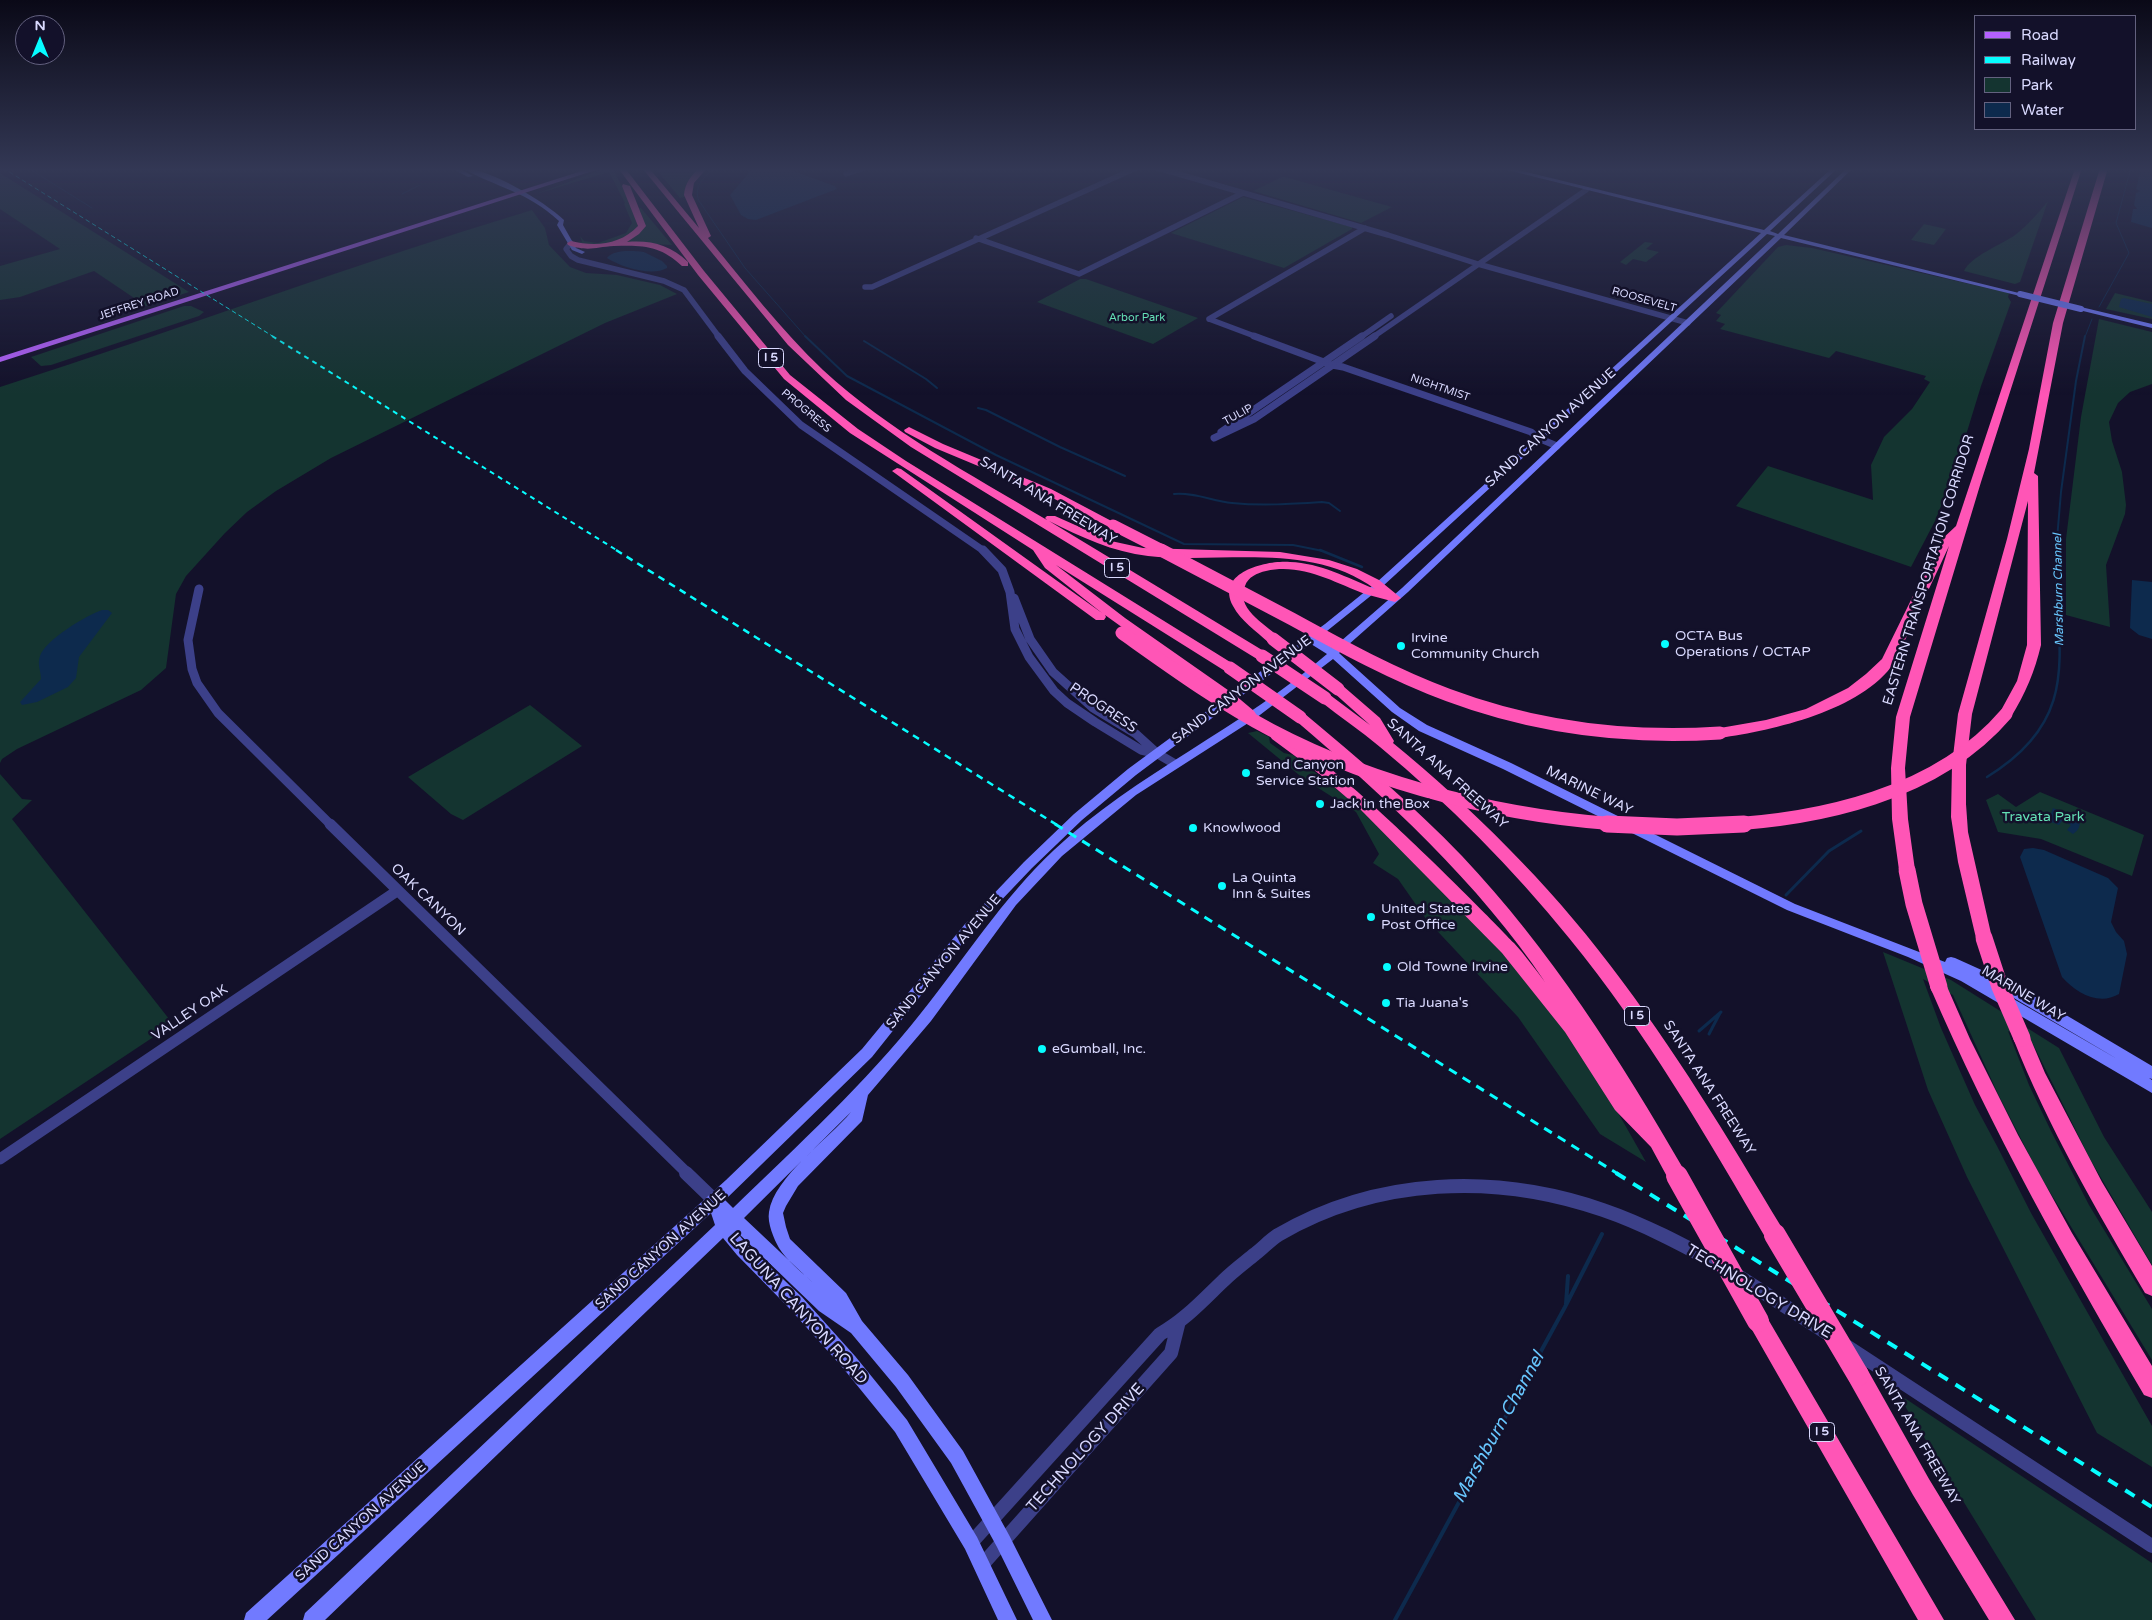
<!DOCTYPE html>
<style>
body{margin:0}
#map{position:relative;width:2152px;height:1620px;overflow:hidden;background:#13112a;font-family:"Varela Round",sans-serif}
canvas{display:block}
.legend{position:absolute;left:1974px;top:15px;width:162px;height:115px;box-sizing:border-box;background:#13112a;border:1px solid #63617f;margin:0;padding:6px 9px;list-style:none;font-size:15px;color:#dadaff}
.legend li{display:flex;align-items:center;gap:10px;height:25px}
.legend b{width:25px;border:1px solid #63617f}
.north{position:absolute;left:15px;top:15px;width:50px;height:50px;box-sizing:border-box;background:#13112a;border:1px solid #63617f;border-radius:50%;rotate:0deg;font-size:14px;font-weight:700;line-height:20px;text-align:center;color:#dadaff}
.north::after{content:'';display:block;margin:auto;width:18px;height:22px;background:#06fdff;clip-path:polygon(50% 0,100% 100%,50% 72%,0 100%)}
</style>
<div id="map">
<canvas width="2152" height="1620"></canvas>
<ul class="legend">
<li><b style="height:6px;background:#b561ff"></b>Road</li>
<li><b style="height:6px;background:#06fdff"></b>Railway</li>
<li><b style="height:14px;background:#143430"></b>Park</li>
<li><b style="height:14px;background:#0d2a4d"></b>Water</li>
</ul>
<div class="north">N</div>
</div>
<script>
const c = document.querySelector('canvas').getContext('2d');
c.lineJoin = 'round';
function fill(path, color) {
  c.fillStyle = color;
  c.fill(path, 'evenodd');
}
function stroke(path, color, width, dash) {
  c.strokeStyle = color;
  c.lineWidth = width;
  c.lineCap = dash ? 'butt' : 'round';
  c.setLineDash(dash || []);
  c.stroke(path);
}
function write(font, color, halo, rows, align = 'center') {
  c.font = font + ' "Varela Round",sans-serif';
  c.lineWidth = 5;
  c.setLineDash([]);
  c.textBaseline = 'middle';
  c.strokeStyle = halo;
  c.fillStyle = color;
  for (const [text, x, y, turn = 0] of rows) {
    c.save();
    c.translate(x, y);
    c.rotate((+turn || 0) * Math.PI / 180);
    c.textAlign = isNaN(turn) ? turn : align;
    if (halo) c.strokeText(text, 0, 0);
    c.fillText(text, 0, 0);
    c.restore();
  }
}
fill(new Path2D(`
 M606,168H612L629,199L628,203L633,207L638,227C628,239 591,253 578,241L582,242L580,236L584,241L598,243L626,233L632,223L624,204L625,203L609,172L536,194Z
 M655,168H701L686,185L685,197L680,198Z
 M0,173L189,292L146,306L94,271L20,297L0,300V266L60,249L0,209Z
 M1282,177H1285L1392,207L1361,223L1253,191Z
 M1243,197L1352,227V229L1284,268L1171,233Z
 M2048,201L2020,282L2015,284L1964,271C1971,256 2001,245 2015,235C2028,225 2038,213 2048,201Z
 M639,208H641L672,245L628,243L627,240L638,234L645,225Z
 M532,210L545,228L549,245L570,267L586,273L617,275L660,285L677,294L605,323L331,458L276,491L247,512L225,533L186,576L176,594L166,668L141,690L17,749L2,759L0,763V387C178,330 353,264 532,210Z
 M1924,224L1946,229L1934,245L1911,240Z
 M1645,242L1653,243L1646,249L1659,252L1646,262L1633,259L1626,265L1620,262Z
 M1786,245L1812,248L2009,293L2008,297L2011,302L1981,386L1955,471L1935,521L1911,567L1736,506L1768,466L1873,500L1871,465L1884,437L1912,409L1930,382L1924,379L1926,376L1836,351L1829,358L1720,329L1725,324L1716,321L1721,315L1716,313L1778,247Z
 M1080,279H1086L1198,318L1153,344L1037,302Z
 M2115,293L2152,302V319L2106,309Z
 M184,306H191L204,312L199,316L51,365L41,366L31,357Z
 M2099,319L2152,332V384L2130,392L2118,403L2109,422L2112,441L2122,472L2126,505L2125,514L2106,565L2110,627L2066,615V539L2081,417Z
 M530,705L582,746L463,820L451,814L408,777Z
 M1257,731L1269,737L1270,743L1284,753L1293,755L1368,814L1493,937L1547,1005L1600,1081L1646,1162L1600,1134L1518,1017L1426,919L1398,879L1373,863L1379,854L1356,812L1304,779L1248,733Z
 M0,774L22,799L32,800L12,819L173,1024L0,1139Z
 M2040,792L2144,835L2132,876L2041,839L1998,832L1986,800L1998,794L2016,807Z
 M1883,952L1951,980L2059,1048L2104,1137L2152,1212V1265L2090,1159L2033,1044L2008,1031L2029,1085L2051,1131L2089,1205L2152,1309V1360L2039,1174L1998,1094L1953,995L1923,979L1941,1028L1975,1105L1997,1146L2031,1213L2152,1426V1467L2097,1433L1967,1177L1928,1090Z
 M1897,1393L2152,1563V1620H2036Z`), '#143430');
fill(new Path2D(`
 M753,168H785L835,186L837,189L756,220L748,219L741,215L730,195Z
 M2141,168H2152V228L2131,222L2133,209H2137L2134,205L2136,193L2140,191L2136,189Z
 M644,252L662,261L667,266V268C652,277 621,267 607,258C614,249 633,251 644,252Z
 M2124,298L2152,304V317L2119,307L2121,299Z
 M2132,580L2152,582V639L2139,635L2130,628Z
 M102,610H108L112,613L79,657L76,678L68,687L37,702L22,705L20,702L22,700L41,679C41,671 37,665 40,656C45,640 87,615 102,610Z
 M2053,808L2062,812L2064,818L2071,821L2073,814L2079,816C2081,823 2080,830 2073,834L2067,830L2071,825L2062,821L2059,825L2048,821Z
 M2033,848L2044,850L2108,878L2118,888L2111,922L2116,932L2124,941L2127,954L2119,994C2099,1006 2076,993 2062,977L2020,857L2024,849Z`), '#0d2a4d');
stroke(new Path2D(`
 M28,168L92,208
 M715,168C704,177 693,186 699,201L745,268L806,337
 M402,194L420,185
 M2099,307L2129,253L2116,223L2131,168
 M2085,337L2092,319`), '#0d2a4d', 1);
stroke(new Path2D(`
 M805,336L847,376L996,455L1184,544L1293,545L1323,551
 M864,341L926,379L937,388
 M978,408L986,410L1060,447L1125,476
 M1174,494C1194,492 1212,501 1232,503C1262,506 1292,504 1322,502L1329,503L1340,511
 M2056,551L2061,492L2076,381L2085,336`), '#0d2a4d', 2);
stroke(new Path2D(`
 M1320,550L1362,567
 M1987,777C2087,716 2054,647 2056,550`), '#0d2a4d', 2.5);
stroke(new Path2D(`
 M1786,895L1829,851L1861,831
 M1699,1031L1721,1012
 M1709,1034L1720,1013`), '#0d2a4d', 3);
stroke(new Path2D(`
 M1566,1304L1568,1276
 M1395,1620L1565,1307L1602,1234`), '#0d2a4d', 4);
stroke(new Path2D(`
 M1158,168L1388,235L1478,264L1688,323
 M846,174L864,168
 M976,238L1079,274L1243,193
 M571,243L566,249L571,256L578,260L664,281L684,290L719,337
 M865,287H872L1136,168
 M1209,319L1257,337
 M1209,319L1365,228
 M1361,337L1391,316
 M1373,337L1586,190`), '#3c4089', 5.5);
stroke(new Path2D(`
 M718,336L745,371L801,425L984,551
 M1254,336L1332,365L1343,367L1531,432L1538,438L1557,446
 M1221,432L1362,336
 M1214,438L1254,419L1375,336`), '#3c4089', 7);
stroke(new Path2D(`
 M983,550L1002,570L1010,592L1015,629L1029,657L1054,691L1067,703L1095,722L1141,750L1158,754L1175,764
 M199,589L188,640L192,669L197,683L218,713L331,825
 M1014,598L1030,639L1053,672L1093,708L1136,734L1158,754`), '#3c4089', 9);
stroke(new Path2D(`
 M330,824L688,1174
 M0,1159L397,891`), '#3c4089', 11);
stroke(new Path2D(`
 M686,1173L715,1201
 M1738,1276L1827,1333
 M1848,1347L2152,1546
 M971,1543L1160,1334C1185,1320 1203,1300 1223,1281C1233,1271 1244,1263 1255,1254C1263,1248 1270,1240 1278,1235C1377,1177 1496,1173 1603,1210C1644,1224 1683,1245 1722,1266
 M982,1565L1171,1353L1178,1325`), '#3c4089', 14);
fill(new Path2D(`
 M451,168H458L473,176L468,177Z
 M462,168C489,168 544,201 564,220L563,225L576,248L585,252L582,254L572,250L557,225L559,221C527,191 497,188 462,168Z
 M1499,168H1510L1764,230L1832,168H1838L1770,231L1778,234L1847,168H1853L1784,235L2023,294L2020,296L1781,238L1408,592L1339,653L1400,708L1427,725L1511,763L1795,904L1945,962L1947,958L1951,957L1955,958L2017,986L2152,1066V1079L2149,1078L2152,1080V1093L1961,981L1908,957L1787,910L1503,769L1419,731L1392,712L1333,659L1256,718L1136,795L1062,856L1016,905L931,1021L868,1095L862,1121L798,1186L786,1206L783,1213L786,1227L790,1239L846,1293L862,1321L908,1375L963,1451L1009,1535L1052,1620H1033L997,1547L951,1463L896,1387L851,1333L819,1311L736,1231L747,1245L802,1297L855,1356L907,1420L977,1537L1017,1620H998L965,1549L895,1432L843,1368L790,1309L737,1255L723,1238L325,1620H303L305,1613L715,1225L711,1213L267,1620H244L246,1613L726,1180L862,1049L965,924L1024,862L1074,814L1128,769L1325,624L1377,582L1761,233ZM1767,234L1775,236L1402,588L1333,648L1317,639L1383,586ZM1311,644L1327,654C1242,728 1136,773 1054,850C1002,899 965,958 921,1013C865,1084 798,1145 733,1208L725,1200L872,1057L973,930L1032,868L1082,820L1136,775ZM1998,990L2007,994L2119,1060ZM851,1112C829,1139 774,1177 769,1212C767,1223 774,1239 779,1248C786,1260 804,1274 814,1284L744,1218Z
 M2081,307L2152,324V328L2079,310V308Z`), '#717aff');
fill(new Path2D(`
 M591,168H602L0,362V357Z`), '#b561ff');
fill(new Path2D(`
 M618,168H625L704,271L790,375L858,429L906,461L1235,665L1237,668L1235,671H1225L1056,565L1125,618L1235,695L1254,711L1256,714L1254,717H1244L1225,701L1105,615L1106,617L1104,620H1096L892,471L897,468L901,469L1102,613L1045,568L1033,550L850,433L784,379L698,275Z
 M642,168H649L699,228L684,195C685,183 691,176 699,168H707L694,183L692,195L711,236L708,238C745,283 781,330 823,370C889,431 970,474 1047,520L1045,518L1047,516H1055L1111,541L1143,548L1280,552L1329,560L1357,569L1379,580L1401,598L1395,602C1385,599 1375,597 1365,594C1333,582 1302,563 1266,571C1257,573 1248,577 1245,586C1235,607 1264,624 1278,636L1279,639L1278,642H1268C1256,631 1241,621 1233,606C1215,572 1267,560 1290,562C1320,563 1348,578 1375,589C1310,541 1222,564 1148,556C1113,552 1081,537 1049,521L1267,653L1269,656L1267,659H1257L911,447L846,400L788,345Z
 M2075,168H2082L1981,482L1910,717L1905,768L1908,819L1915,870L1913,874L1907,876L1901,874L1899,870L1892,819L1891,768L1896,717L1949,546C1937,572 1924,599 1912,625C1906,637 1901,651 1894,663C1861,711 1774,730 1720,738L1715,736L1713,733L1715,730L1720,728L1766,720L1806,709L1848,688L1866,674L1882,659L1940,541L1956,526Z
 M2100,168H2108L2063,323L2034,473L2038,476L2041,645C2035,671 2025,694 2011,717H2001L1999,714L2017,681L2027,645L2028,501L1972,714L1966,765V804L1968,832L1992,938L1990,943L1984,945L1978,943L1976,938L1958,862L1951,817L1952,765L1958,714L2007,539L2029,449L2053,323Z
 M623,184L630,186L646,226L639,234L627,242C651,240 670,245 688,262V266H682C660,245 642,245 614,246C595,247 589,252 568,245L567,243L571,241C595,247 620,245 638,226L622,186Z
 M909,427L943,444L1051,489L1119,525L1113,528L1109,527L1043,493L935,448L905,432L904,430Z
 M1338,685L1343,686L1380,718L1394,741L1393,743C1472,808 1548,883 1610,965C1674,1048 1728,1138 1782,1228L1785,1235L1782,1242L1775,1245L1768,1242C1707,1137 1646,1032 1569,938C1513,869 1449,804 1380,747C1361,731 1340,717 1320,701L1318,698L1320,695H1330L1370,725L1333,692L1331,689L1333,686Z
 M1300,712L1305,714C1359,759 1413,805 1462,856C1550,949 1620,1059 1684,1170L1687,1176L1684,1182L1677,1185L1670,1182L1651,1147L1615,1110L1565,1032L1502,953L1360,809L1318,773L1272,739L1270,736L1272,733C1300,725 1486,913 1514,943C1525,955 1535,969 1545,982C1479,883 1385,797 1295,720L1293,717L1295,714Z
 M1939,980L1945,982L1970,1039L2018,1135L2072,1233L2152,1366V1398L2144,1395C2066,1262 1991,1129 1930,987L1933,982Z
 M2022,1030L2028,1033L2045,1073L2102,1182L2152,1266V1296L2145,1293C2097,1211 2048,1127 2013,1038L2016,1033Z
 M1758,1310L1765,1314L1944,1620H1918L1751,1328L1747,1321L1751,1314Z
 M1858,1364L1866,1367L1929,1479L2015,1620H1989L1913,1495L1850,1383L1847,1375L1850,1367Z`), '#ff55b6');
stroke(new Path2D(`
 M3,168L274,337`), '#06fdff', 1, [4.5, 3]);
stroke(new Path2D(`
 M272,336L618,551`), '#06fdff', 2, [5, 4.5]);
stroke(new Path2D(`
 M616,550L1057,825`), '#06fdff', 2.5, [7, 5.5]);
stroke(new Path2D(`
 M1055,824L1618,1174`), '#06fdff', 3, [9, 7]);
stroke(new Path2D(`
 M1616,1173L2152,1507`), '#06fdff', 4, [11, 9]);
stroke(new Path2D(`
 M2020,294L2081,309`), '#717aff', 6);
stroke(new Path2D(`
 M1113,525L1164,551`), '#ff55b6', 11);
stroke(new Path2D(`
 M1161,550C1205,573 1248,596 1292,619C1343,647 1394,675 1448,695C1536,728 1627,739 1720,733
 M1122,633C1170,667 1218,702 1271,730C1379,787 1512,819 1634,825
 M1273,639L1338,689
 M1262,656L1325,698
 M1230,668L1300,717
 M1718,825C1819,820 1937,795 2006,714`), '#ff55b6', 13);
stroke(new Path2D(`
 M1607,824L1677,827L1744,824
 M1907,870L1914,904L1939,987
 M1984,938L2000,987L2022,1038`), '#ff55b6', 17);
stroke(new Path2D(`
 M1677,1176L1758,1321
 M1775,1235L1858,1375`), '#ff55b6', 22);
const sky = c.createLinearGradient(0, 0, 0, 395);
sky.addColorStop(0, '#0a0917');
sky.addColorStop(0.43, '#333855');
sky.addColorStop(1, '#33385500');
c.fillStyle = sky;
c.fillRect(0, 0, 2152, 395);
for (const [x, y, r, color] of [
 [1665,644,5,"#06fdff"],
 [1401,646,5,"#06fdff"],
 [1246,773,5,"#06fdff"],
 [1320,804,5,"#06fdff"],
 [1193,828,5,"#06fdff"],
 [1222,886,5,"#06fdff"],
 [1371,917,5,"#06fdff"],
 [1387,967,5,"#06fdff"],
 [1386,1003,5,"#06fdff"],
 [1042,1049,5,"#06fdff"]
]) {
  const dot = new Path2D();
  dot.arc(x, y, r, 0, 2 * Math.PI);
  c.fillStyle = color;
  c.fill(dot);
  stroke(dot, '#13112a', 2);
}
write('11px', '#dadaff', '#13112a', [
 ["ROOSEVELT",1644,300,16],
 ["JEFFREY ROAD",139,304,-18],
 ["NIGHTMIST",1440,388,19],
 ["PROGRESS",806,411,40],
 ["TULIP",1238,415,-29]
]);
write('11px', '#64e1b6', '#13112a', [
 ["Arbor Park",1137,318]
]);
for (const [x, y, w] of [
 [771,358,25],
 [1117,568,25],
 [1637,1016,25],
 [1822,1432,25]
]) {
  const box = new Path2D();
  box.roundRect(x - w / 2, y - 9.5, w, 19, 4);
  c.fillStyle = '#13112a';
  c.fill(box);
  stroke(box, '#dadaff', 1);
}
write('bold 12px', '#dadaff', null, [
 ["I 5",771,358],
 ["I 5",1117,568],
 ["I 5",1637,1016],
 ["I 5",1822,1432]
]);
write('italic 12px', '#68c7ff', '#13112a', [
 ["Marshburn Channel",2059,590,-91]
]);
write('14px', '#dadaff', '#13112a', [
 ["SAND CANYON AVENUE",1551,428,-42],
 ["SANTA ANA FREEWAY",1048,501,31],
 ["EASTERN TRANSPORTATION CORRIDOR",1929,570,-73],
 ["SAND CANYON AVENUE",1242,690,-37],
 ["PROGRESS",1103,708,34],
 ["SANTA ANA FREEWAY",1447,774,42],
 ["MARINE WAY",1589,791,26],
 ["OAK CANYON",428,900,44],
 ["SAND CANYON AVENUE",944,962,-50],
 ["MARINE WAY",2023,994,31],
 ["VALLEY OAK",190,1013,-34],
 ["SANTA ANA FREEWAY",1709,1088,57],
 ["SAND CANYON AVENUE",661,1250,-42],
 ["SANTA ANA FREEWAY",1917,1436,60],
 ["SAND CANYON AVENUE",361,1522,-42]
]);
write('14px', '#dadaff', '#13112a', [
 ["OCTA Bus",1675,636],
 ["Operations / OCTAP",1675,652],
 ["Irvine",1411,638],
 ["Community Church",1411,654],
 ["Sand Canyon",1256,765],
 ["Service Station",1256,781],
 ["Jack in the Box",1330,804],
 ["Knowlwood",1203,828],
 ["La Quinta",1232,878],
 ["Inn & Suites",1232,894],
 ["United States",1381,909],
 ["Post Office",1381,925],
 ["Old Towne Irvine",1397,967],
 ["Tia Juana's",1396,1003],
 ["eGumball, Inc.",1052,1049]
], 'left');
write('14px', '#64e1b6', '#13112a', [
 ["Travata Park",2043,817]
]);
write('16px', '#dadaff', '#13112a', [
 ["TECHNOLOGY DRIVE",1759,1292,31],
 ["LAGUNA CANYON ROAD",798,1309,48],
 ["TECHNOLOGY DRIVE",1086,1448,-48]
]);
write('italic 18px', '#68c7ff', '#13112a', [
 ["Marshburn Channel",1499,1428,-61]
]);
</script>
